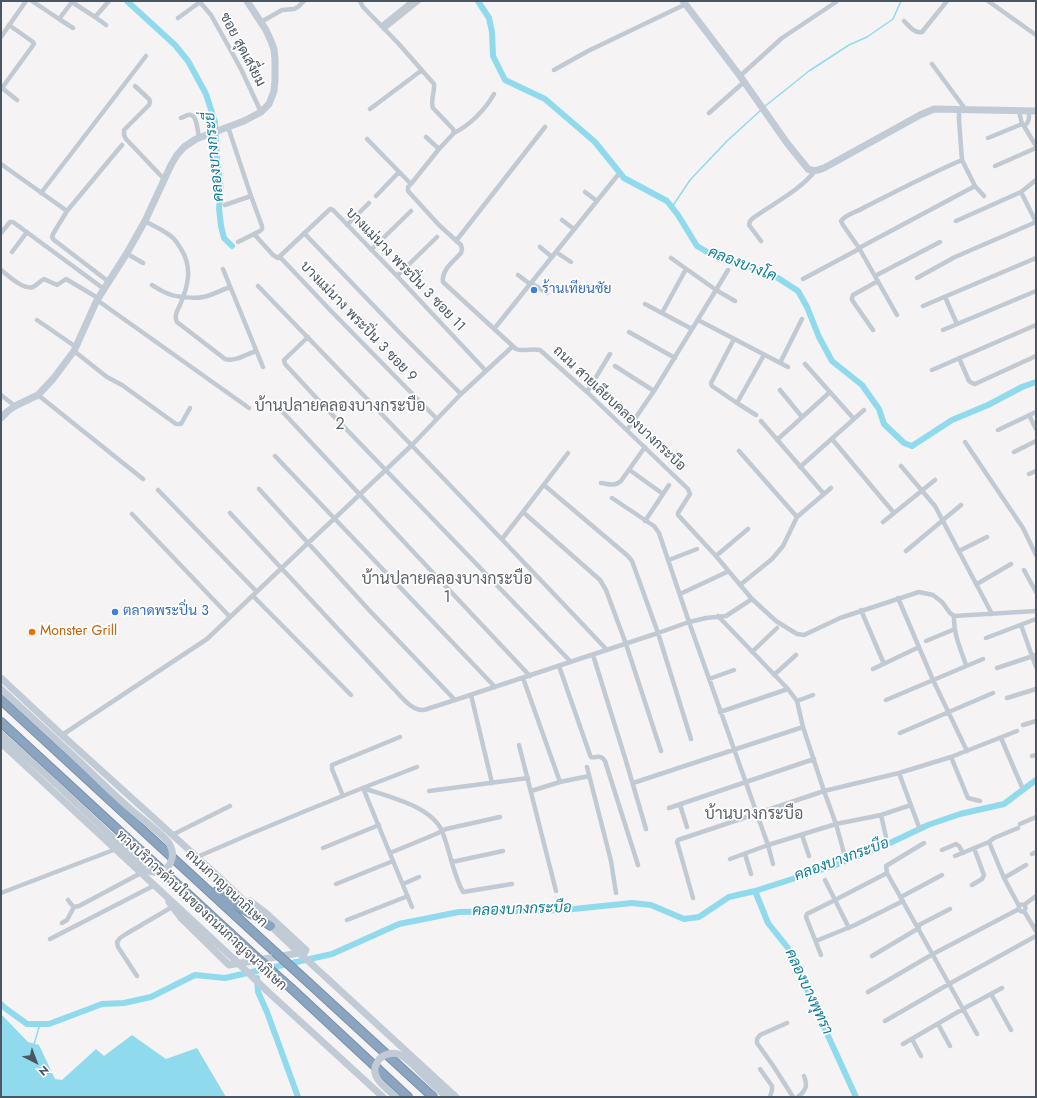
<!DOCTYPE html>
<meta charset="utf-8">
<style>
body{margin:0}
#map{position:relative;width:1037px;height:1098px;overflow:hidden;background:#f5f3f3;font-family:Jost,sans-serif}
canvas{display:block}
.frame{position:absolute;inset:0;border:2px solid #4a5661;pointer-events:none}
.north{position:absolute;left:16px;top:1042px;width:40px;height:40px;-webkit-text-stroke:3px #fff;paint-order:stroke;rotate:138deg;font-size:11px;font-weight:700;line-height:16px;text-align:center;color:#4a5661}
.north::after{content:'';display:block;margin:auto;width:14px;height:18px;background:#4a5661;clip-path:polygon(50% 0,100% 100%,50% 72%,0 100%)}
</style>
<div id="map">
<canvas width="1037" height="1098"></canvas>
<div class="frame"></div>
<div class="north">N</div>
</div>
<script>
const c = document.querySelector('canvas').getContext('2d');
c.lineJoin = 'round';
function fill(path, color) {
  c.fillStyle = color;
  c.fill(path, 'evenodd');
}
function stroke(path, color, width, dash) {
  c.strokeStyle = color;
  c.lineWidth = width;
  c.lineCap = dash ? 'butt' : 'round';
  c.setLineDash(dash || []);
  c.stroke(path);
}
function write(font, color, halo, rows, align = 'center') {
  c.font = font + ' Jost,Sarabun,sans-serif';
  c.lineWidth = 3.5;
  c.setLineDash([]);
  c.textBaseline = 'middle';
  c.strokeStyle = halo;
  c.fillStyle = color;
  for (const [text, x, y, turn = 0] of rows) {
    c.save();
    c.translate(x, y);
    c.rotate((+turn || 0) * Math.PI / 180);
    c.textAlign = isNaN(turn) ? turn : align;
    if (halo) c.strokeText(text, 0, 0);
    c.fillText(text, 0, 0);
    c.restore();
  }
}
fill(new Path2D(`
 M1,1014L28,1042L39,1045L55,1079L62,1080L96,1049L104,1056L132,1035L166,1059L197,1048L226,1097H1Z`), '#90daee');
stroke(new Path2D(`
 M764,107L809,71L849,45L867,37L893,19L901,1
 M672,207L690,180L727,141L761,110
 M34,1044L40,1024`), '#90daee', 1.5);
stroke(new Path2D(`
 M127,1L175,45L188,61L206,94L215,122L217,159L221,190L219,208L221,226L224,238L232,246
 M478,1L489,18L492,32L493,56L505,80L545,99L595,142L624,178L667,201L678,215L697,246L719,259L746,265L778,278L798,291L807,307L819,337L832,361L862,385L879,409L884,424L904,443L912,446L952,420L988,405L1022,387L1036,382
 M755,891L768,923L788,948L856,1097
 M257,978L258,992L267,1012L298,1097
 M1,1004L5,1008L27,1024H49L102,1004L124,1003L151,997L195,975L225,978L332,954L399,924L459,912L564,910L632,903L651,905L684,919L699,917L729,897L755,891L833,866L890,843L928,825L960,814L1004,804L1036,780`), '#90daee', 6);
const highway = new Path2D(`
 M1,700L275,952
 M1,722L255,956
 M215,892L271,926
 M310,984L433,1097
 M292,989L408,1097`);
stroke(highway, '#7690ad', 10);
stroke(new Path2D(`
 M32,1L59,19L72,2L95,17L109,1
 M199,1L211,15L230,49L241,69L261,112
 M360,1L363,7L398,43L434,84C435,92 430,100 433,108L453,129L454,133L439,149L411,184L408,187V191L439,225L461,245L462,249L461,253C454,261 441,270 443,282L516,349C524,352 531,348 540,350L587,392L688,489L690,494L678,513V515L716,556L752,599L776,621L797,634L804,635L840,618L919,592L933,595L942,602L950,613L954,616L1036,611
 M988,1L1036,35
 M95,17L106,25
 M178,18L200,2
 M59,19L73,28
 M904,21C909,26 915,34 922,32L947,1
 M261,22L282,10L294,9L298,7L304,1
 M381,26L412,1
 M384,29L419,1
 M1,37L26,1
 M932,64L966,110
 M554,70L588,51L686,4
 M740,76L782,38L836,2L835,1
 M135,86L149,99L150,102L149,105L124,130V135L126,139L164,179
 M1,87L2,88L34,44L33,42L9,25
 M2,88L17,100
 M370,109L422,70
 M959,110V120L962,160L975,186L984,196
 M1019,111L1022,124L1024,126C1030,122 1029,117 1029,111
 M709,113L744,82
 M181,118C183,117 189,114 191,115C197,116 198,133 199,138
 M1024,126L1036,146
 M228,127L251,196L262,226V229L260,231L238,242
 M454,133C470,125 485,110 494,94
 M426,137L439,149
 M988,138L1022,124
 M367,139L411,184
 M1,164L67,211L53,234L52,237L54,240L109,282
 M995,166L1036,148
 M585,192L597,201
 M1021,192L1036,222
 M41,193L146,56
 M376,196L399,172
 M225,205L251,196
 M67,211L122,145
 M562,220L574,229
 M145,221C153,226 168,232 174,239C177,242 179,246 181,249C193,268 188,286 180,305C177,311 174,316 177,322L225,359C235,362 247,354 256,351
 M956,221L1021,192L1036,180
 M347,225L369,203
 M1,233L10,222H13L104,289
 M304,233L398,331L461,394
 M254,234L273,255L278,258L328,211L330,209L333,210L397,276L486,371
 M456,241L545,127
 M761,241L749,225L750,221L753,218C774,203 799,191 815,171
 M540,247L552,257
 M859,248L975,186
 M371,250L411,211
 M12,252L27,232
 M556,252L571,262
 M126,253L143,263
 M280,257L331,311L437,419
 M223,269L263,367
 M1,270C9,276 23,290 33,287C37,285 40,281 44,279L57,285L66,279L98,298
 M728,270L716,290L735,301
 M518,275L530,284
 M397,276L437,237
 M875,276L940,242
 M917,278L955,257L1036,222
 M803,279L859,249
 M531,283L547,293
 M152,285C157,288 162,292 169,294C176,297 196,299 203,297C213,295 221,290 230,287
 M258,286C375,407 492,528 607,650
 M945,297L957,324
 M97,300L249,408
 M645,304L692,329
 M923,306L1036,258
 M662,313L686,269
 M897,315L859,248L843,225L841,221C846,214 857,212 865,207C897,191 929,174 962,160
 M37,320L76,347
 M698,320L788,367
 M494,329L617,176
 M873,330L852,300V298L853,295L878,281
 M943,330L1036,291
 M629,332L675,358
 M308,337L284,360L285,364L322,404L571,662
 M734,339L711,383L712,386L737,403L764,355
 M74,351L107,377L122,385L176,424H181L190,408
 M959,358L969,381L972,383L975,384L1036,356
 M780,363L802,319
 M805,364L854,419
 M615,366L654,391
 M932,370L1036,325
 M780,390L802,417
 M587,392L610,354
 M1,395L15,406
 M38,395L143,479
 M737,403L756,415
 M278,407L421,560L530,676
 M1029,415L1036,429
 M761,421L824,494
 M627,430L654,391L716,290L671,258
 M998,430L1036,412
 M832,439L894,513
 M777,440L830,392
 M965,442L1023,528L1036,555
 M739,451L797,517
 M1014,452L1036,441
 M275,456L495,687
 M901,466L935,506L992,614
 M800,467L864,410
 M631,471L663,494
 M1029,474L1036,471
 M601,483C609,484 614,487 621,481L645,447
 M544,485L628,556L632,561L658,633L691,739
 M259,489L369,610L455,700
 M158,490L257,592
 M612,498L654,526L659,533L689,622L768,845L773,864
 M523,512L600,580L606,590L626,644L661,751
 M230,513L392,687C401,696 411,711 424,710L455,700L658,633L689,622L706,618L726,616L752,599
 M132,514L230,617
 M645,521L669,485
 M883,522L935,480
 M502,539L523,512L568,453
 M906,551L961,505
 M959,551L987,537
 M716,556L748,529
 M669,560L697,549
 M1024,570L1036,592
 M977,584L1011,564
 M740,585L772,559L783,546L797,517L831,488
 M680,594L727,572
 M253,596L351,695
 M898,598L933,680L967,751
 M861,610L884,664
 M718,616L788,689L797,701L803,727L824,791L836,824L844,853
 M954,616C953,633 961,650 966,665
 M1021,625L1036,667
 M986,638L1036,619
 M926,641L955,629
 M752,652L777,628
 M593,655L626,761L646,829
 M559,666L590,755L591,757C597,758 601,754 605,761L638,865
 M997,668L1036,655
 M873,669L919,647
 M774,675L796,655
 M523,678L560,782
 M709,679L734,670
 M471,695L492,783
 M1007,698L1036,689
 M886,700L983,659
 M797,701L813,695
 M720,712L788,689
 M1023,725L1036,721
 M900,733L993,693
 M62,735L207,639L308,543L335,518L412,445L461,394L512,347
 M1001,738L1022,787
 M519,745L556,891
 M1032,756L1036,755
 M951,757L968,798L980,801
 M587,767L611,861L616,893
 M899,773L919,827
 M633,783L803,727
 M363,788C387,796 431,806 442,831C450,851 453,874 463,892L512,884
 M363,788L412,907
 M429,791L528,778
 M531,791L560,782L589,776
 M343,796L332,769V765L400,737
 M680,805L687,827
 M669,808L814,759
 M881,815L886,837
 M1020,824L1036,817
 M1018,828L994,838L989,842L1004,878L1019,906
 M172,835L230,806
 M802,835L809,856
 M924,843L886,866L887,873L977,1034
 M323,848L379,825
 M942,850L956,844L959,846L963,853
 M390,853L436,834L446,829L500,817
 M745,854L751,874
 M1032,854L1036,852
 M955,856L989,842
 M197,857C270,825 343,795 417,767
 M730,859L768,845L836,824L881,815L911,805
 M452,862L503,851
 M1004,878L1026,865
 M825,880L849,928
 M336,884L393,861
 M403,884L419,877
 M972,885L982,879L984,875L974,848
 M1,893L116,849
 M901,897L942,875
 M693,898L678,845L677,842L678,840L824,791L899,773L951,757L1017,731
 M68,900L71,904L74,907L79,906L141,873
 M1018.5 908a3.5 3.5 0 1 1 7 0a3.5 3.5 0 1 1-7 0Z
 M1024,905L1036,896
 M1024,911L1036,931
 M347,920L408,896
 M62,923L67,920L74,907
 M917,926L950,909
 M50,939L155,885
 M816,941L855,925L903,901
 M821,955L806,917L807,914L835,900L887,873
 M872,956L919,928
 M137,976L118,947L117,942L120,938L126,934L172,907
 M868,992L933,954L1019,909
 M991,994L1011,1030
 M885,1021L949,984L1036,936
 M787,1023L760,1035L757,1039V1043L774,1067L793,1097
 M938,1024L950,1046
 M912,1039L921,1056
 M903,1044L963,1009L1002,988
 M760,1069L772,1086V1090L770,1097
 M798,1097C806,1090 808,1086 804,1076`), '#c1cad2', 4.5);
stroke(new Path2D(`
 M683,1L740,76L787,143L808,169C814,172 818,170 824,168L920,115L934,109L1036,111
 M1,418L8,411L15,406L38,395L53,379L74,351L97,300L127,253L145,221L171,165L177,155L184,147L196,139L244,121L261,112L269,104L274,91L275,80V59L274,49L271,41L266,30L247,1
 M1,678L62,735L220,878L294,948
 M1,689L78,760
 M1,734L55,783
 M1,743L235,960
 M169,902L181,918L229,965L305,952L306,950L305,949L266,913L250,901
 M330,981L456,1097
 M266,990L383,1097`), '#c1cbd6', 7);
stroke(highway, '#8ba5c1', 8);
const highwayBridge = new Path2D(`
 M275,952L310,984
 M255,956L292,989`);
stroke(highwayBridge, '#7690ad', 10, []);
stroke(new Path2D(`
 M55,783L147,870C153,873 158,873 164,870C172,865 175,854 170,845C168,840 162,836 158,832C148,823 137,815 127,806C110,791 94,775 78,760
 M294,948L330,981
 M235,960L266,990
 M396,1097C387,1089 368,1076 377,1063C378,1060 380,1058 383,1056C388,1054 393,1052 398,1054C406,1057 413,1065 419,1071C428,1080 437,1088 446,1097`), '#c1cbd6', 7);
stroke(highwayBridge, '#8ba5c1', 8);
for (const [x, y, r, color] of [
 [534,290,4,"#3f7fe0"],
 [115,612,4,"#3f7fe0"],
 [32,632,4,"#e8710a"]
]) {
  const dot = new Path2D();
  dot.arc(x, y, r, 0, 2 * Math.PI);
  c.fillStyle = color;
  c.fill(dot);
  stroke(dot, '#fff', 1.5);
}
write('14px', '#4a5661', '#fff', [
 ["ซอย สุดเสงี่ยม",242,50,62],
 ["บางแม่นาง พระปิ่น 3 ซอย 11",405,270,46],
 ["บางแม่นาง พระปิ่น 3 ซอย 9",358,322,46],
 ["ถนน สายเลียบคลองบางกระบือ",619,409,43],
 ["ถนนกาญจนาภิเษก",226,889,43],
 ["ทางบริการด้านในของถนนกาญจนาภิเษก",201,911,43]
]);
write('14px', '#366cbe', '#fff', [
 ["ร้านเทียนชัย",542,290],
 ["ตลาดพระปิ่น 3",123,612]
], 'left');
write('14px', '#c56008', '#fff', [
 ["Monster Grill",40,632]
], 'left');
write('italic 15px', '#0c7c9b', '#fff', [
 ["คลองบางกระยี่",215,157,-96],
 ["คลองบางโค",742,265,21],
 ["คลองบางกระบือ",842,860,-20],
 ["คลองบางกระบือ",522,910,-2],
 ["คลองบางพุทรา",808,992,65]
]);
write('16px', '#5f6368', '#fff', [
 ["บ้านปลายคลองบางกระบือ",340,407],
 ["2",340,425],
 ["บ้านปลายคลองบางกระบือ",447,580],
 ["1",447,598],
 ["บ้านบางกระบือ",754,815]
]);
</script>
